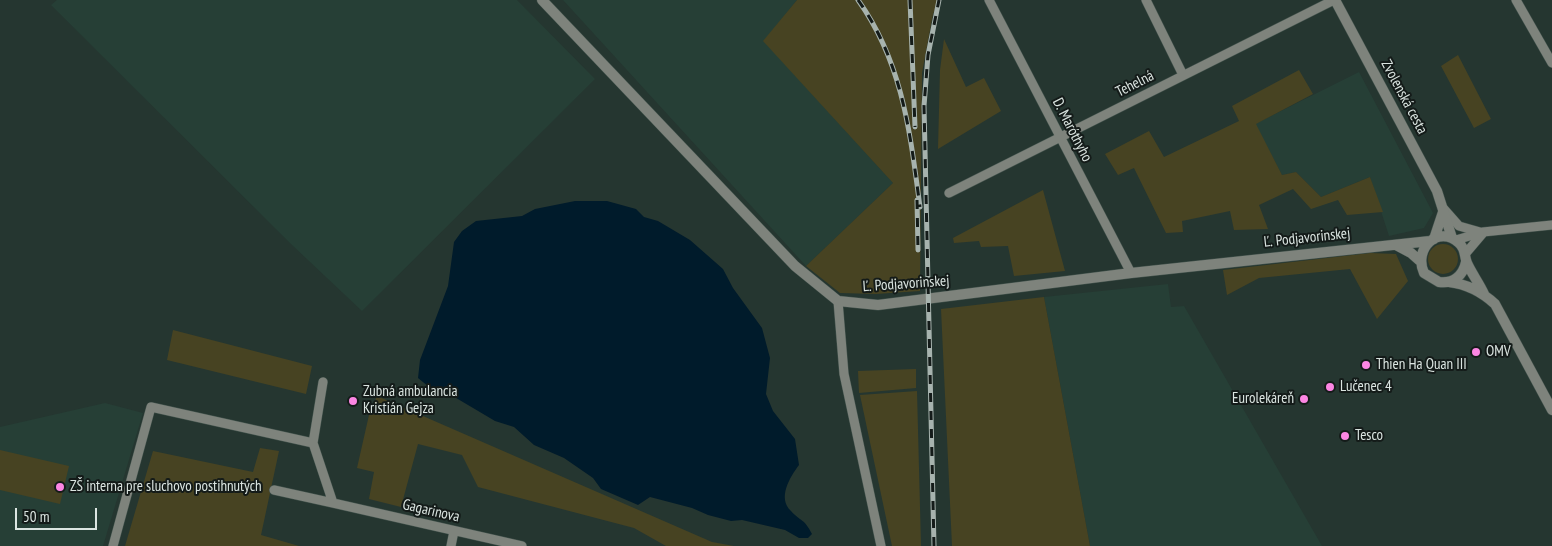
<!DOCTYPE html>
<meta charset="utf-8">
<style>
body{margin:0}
#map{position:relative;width:1552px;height:546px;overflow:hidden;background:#253630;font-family:"PT Sans Narrow",sans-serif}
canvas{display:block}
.scale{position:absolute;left:15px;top:508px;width:82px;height:22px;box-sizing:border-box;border:2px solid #dbe5e1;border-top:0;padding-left:6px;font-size:15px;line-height:18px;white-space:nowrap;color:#dbe5e1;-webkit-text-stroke:4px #141b19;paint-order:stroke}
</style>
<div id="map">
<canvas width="1552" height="546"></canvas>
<div class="scale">50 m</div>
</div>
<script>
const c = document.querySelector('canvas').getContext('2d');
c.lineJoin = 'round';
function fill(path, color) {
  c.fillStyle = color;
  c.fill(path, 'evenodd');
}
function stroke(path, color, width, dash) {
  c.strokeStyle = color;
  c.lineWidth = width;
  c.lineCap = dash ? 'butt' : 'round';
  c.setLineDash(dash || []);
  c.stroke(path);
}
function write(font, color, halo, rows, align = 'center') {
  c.font = font + ' "PT Sans Narrow",sans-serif';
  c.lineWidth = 4;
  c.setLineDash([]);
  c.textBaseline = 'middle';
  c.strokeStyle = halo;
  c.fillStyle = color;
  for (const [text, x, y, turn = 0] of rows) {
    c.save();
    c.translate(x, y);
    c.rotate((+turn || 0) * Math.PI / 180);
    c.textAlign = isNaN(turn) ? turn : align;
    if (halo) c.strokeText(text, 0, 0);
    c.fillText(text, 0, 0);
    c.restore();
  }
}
fill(new Path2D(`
 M57,0H517L595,79L362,311L291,244L51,5Z
 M563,0H797L764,41L893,183L806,266Z
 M1359,72L1433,213L1424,228L1389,236L1370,177L1321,197L1296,172L1282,175L1255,124Z
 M1168,284L1171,307L1184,306L1322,546H1090L1044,297Z
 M105,403L143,413L103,546H0V427Z`), '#263f36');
fill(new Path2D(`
 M797,0H939L933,14L922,73L920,291L876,294L840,293L806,266L893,183L763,41Z
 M944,39L966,87L984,78L1001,111L938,149L940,70Z
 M1458,55L1491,119L1474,128L1441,66Z
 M1299,70L1313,94L1256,124L1282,175L1296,172L1321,197L1370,177L1383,212L1347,215L1338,200L1311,209L1293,189L1259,205L1268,229L1234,230L1230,211L1182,221L1183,232L1166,233L1134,168L1118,175L1105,154L1149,131L1164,157L1239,121L1232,106Z
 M1043,190L1065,271L1014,276L1008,246L981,247L979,241L954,243L953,238Z
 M1428 259a15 15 0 1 1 30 0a15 15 0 1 1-30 0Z
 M1370,253L1396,254L1408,281L1377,319L1350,269L1259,278L1227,295L1223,270Z
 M1044,297L1090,546H952L941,309Z
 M173,330L312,366L306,394L167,360Z
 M916,369V388L859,393L858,371Z
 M917,391L921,546H892L860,395Z
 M377,396L712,542L734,546H666L634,528L478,487L462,455L418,444L401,507L369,499L374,472L357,468L369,415Z
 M260,448L279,451L261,535L299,546H125L153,451L253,472Z
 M0,450L69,466L60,504L0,490Z`), '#474322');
fill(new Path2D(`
 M575,201H607L636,209L644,217L658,221L690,240L723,269L733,288L762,328L770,358L766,394L773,411L795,439L799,465C790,477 777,498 791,511C801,522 804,518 812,534L808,538H799L785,530L742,520L731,521L708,515L692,508L650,497L638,505L601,489L593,478L564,458L534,445L514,427L495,421L446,392L429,387L418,378L420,360L448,286L454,242L462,231L476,221L522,216L535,209Z`), '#001b2b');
const minor = new Path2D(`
 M989,0L1131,273
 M1146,0L1183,75
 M1516,0L1552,63
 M949,193L1334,0
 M1444,209L1459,226L1480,232
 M1456,240L1483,232L1552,225
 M1466,253L1483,233
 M838,301L844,374L881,546
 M323,382L313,443L333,503L522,546
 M274,490L333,503
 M113,546L151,407L313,443
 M451,546L454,531`);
const tertiary = new Path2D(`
 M542,0L795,266L838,301L878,305L1131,273L1430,241
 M1335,0L1437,191L1452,238
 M1434,239L1443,212
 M1396,245L1411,253L1420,261
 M1466,262C1463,276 1453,284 1439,282L1424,273C1413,249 1438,224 1459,243C1466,249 1464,256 1467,263C1472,274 1479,283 1484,294
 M1449,282C1466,284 1482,292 1495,304L1552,410`);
stroke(minor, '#42524c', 10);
stroke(tertiary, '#42524c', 11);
stroke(minor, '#7e837c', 9);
stroke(tertiary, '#7e837c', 10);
const rail = new Path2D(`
 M858,0C903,63 910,133 920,207
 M910,0L915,127
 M917,200L918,250
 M934,546L924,106L928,55L939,0`);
stroke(rail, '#a7b3ae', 5);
stroke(rail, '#141b19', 3, [9]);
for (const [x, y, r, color] of [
 [1476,352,5,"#fc86e3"],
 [1366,365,5,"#fc86e3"],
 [1330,387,5,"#fc86e3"],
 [1304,399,5,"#fc86e3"],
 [353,401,5,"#fc86e3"],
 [1345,436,5,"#fc86e3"],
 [60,487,5,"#fc86e3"]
]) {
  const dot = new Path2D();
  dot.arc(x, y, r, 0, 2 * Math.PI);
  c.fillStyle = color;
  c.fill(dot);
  stroke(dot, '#141b19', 2);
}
write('15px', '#dbe5e1', '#141b19', [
 ["Tehelná",1135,84,-27],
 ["Zvolenská cesta",1404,97,62],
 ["D. Maróthyho",1072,130,63],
 ["Ľ. Podjavorinskej",1307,238,-6],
 ["Ľ. Podjavorinskej",906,284,-4],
 ["Gagarinova",431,511,13]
]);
write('15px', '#dbe5e1', '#141b19', [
 ["OMV",1486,352],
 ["Thien Ha Quan III",1376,365],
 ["Lučenec 4",1340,387],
 ["Zubná ambulancia",363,392],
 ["Kristián Gejza",363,409],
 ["Eurolekáreň",1294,399,"right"],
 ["Tesco",1355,436],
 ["ZŠ interna pre sluchovo postihnutých",70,487]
], 'left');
</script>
